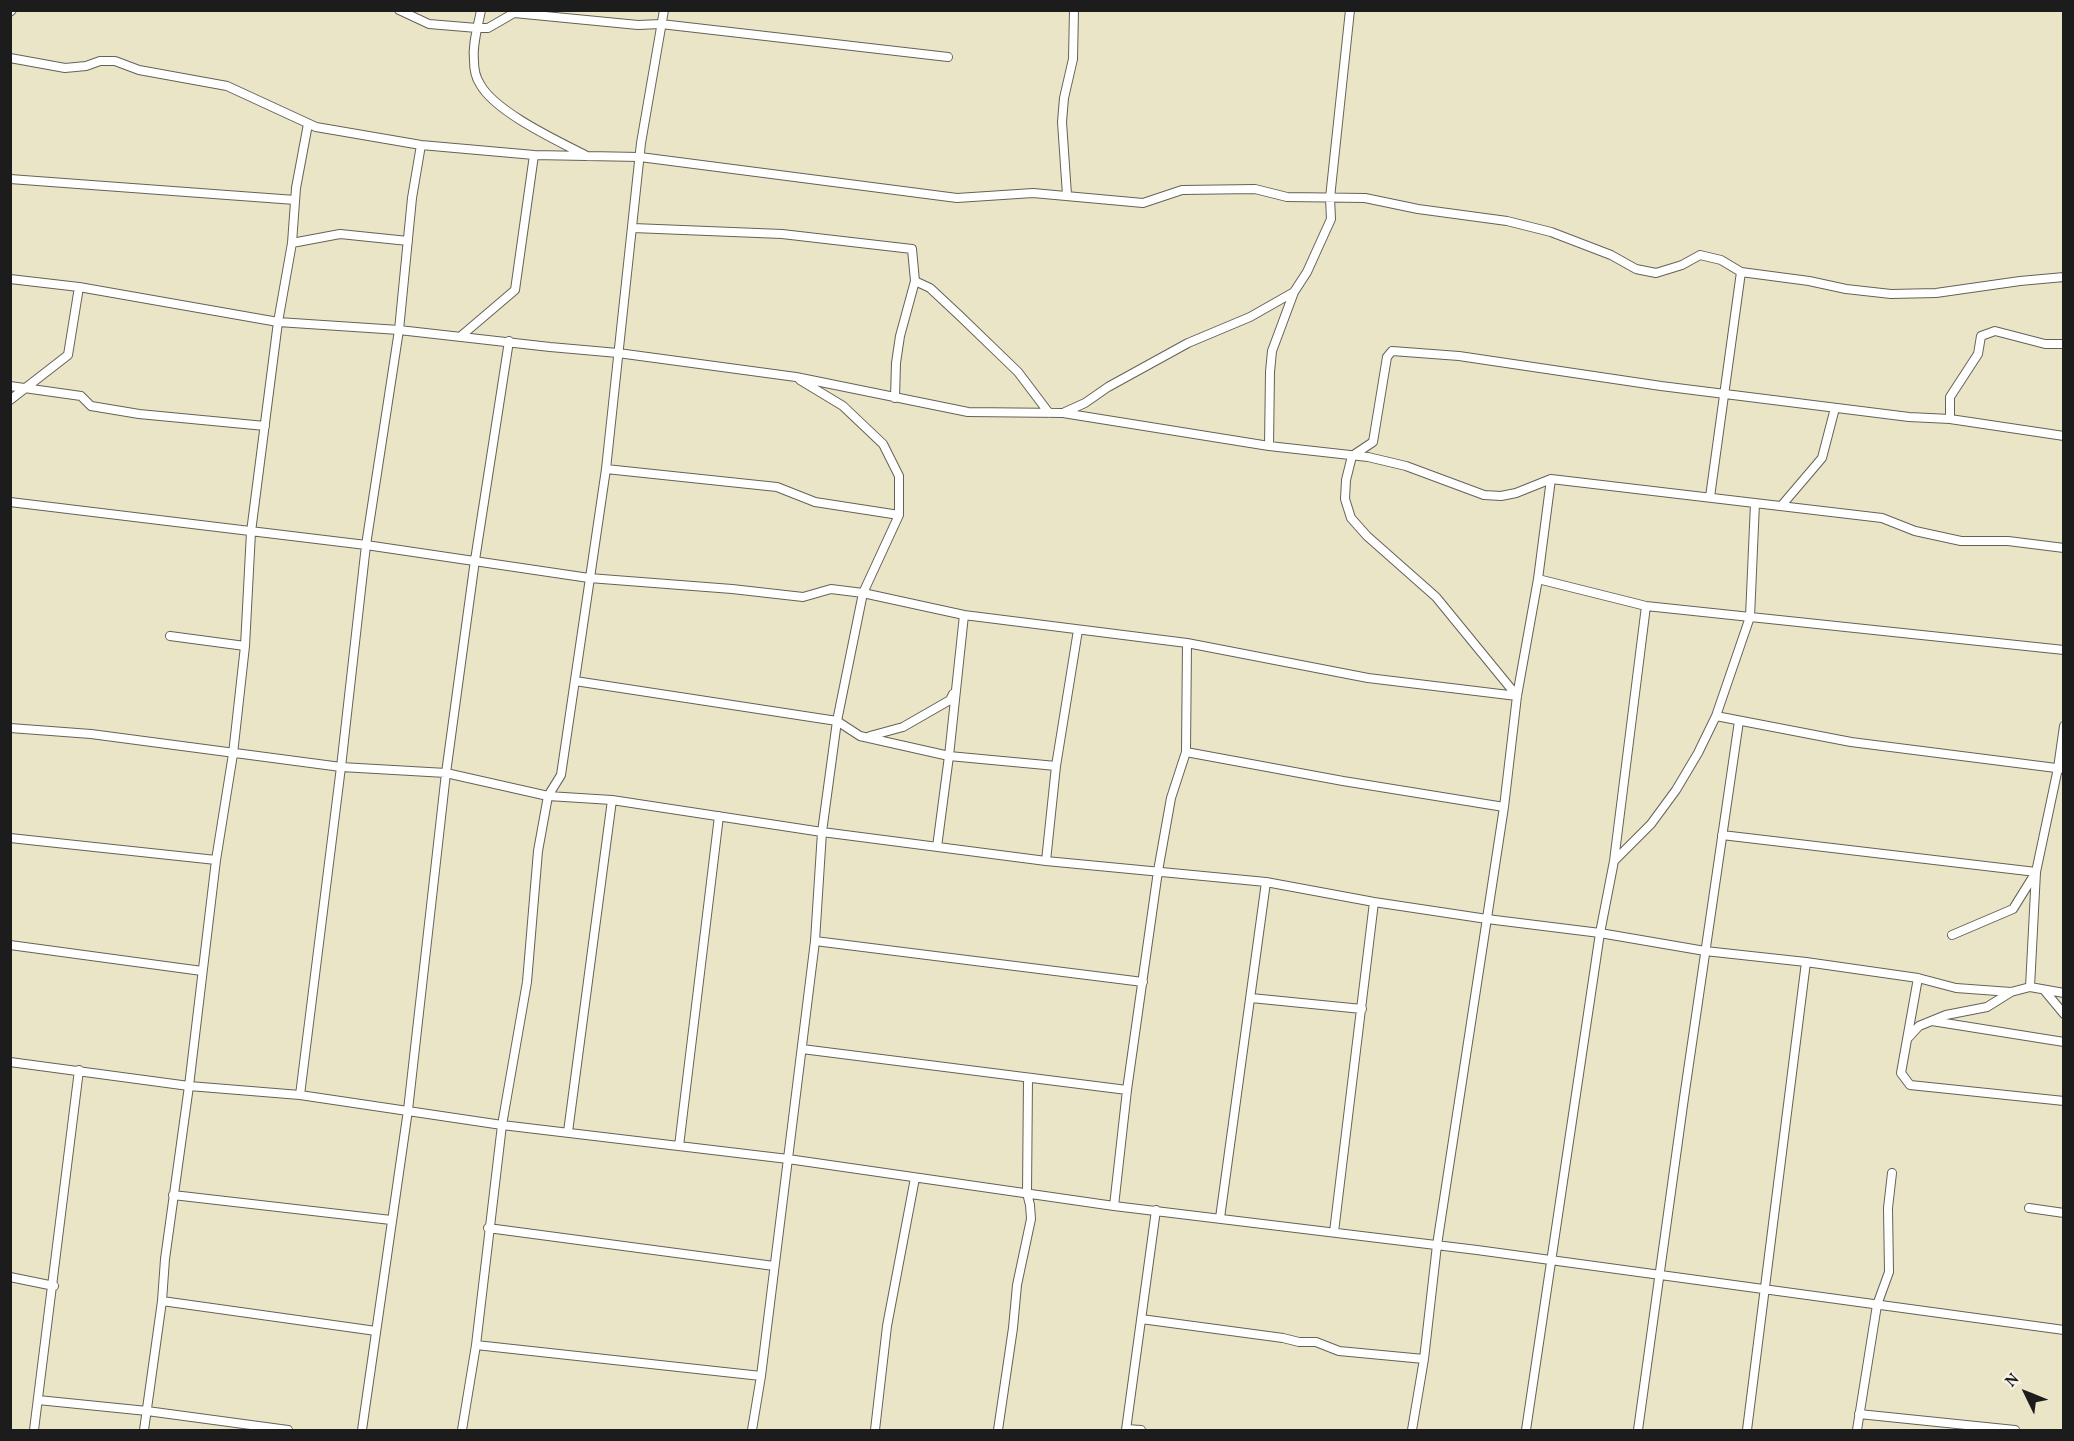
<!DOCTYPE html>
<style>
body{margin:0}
#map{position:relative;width:2074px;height:1441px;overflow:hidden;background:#ebe5c7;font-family:Vollkorn,serif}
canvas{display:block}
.frame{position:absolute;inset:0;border:12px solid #1c1c1c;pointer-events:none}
.north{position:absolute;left:1996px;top:1363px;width:60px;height:60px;-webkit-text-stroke:4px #f7f3e8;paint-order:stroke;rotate:313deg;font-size:16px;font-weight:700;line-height:24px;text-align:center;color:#1c1c1c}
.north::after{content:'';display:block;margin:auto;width:21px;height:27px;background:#1c1c1c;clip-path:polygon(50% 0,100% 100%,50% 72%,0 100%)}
</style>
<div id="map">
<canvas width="2074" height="1441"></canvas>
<div class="frame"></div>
<div class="north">N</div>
</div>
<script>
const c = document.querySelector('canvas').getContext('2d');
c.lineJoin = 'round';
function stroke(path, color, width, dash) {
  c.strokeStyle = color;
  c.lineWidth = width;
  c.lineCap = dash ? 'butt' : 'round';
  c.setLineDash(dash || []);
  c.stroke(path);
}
const minor = new Path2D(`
 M399,10L429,24L477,28H488L514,13L638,25L661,24L948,57
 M481,10C478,27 472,44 474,61C474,68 476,78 480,84C495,112 558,141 587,156
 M10,12L12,10
 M10,58L65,68L86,66L100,61H115L139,70L227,86L316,127L421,145L534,155L640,157L957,198L1033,193L1143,203L1182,190L1255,189L1287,197L1365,198L1418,209L1507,221L1551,232L1611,255L1636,269L1656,273L1682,265L1700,255L1721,260L1741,272L1809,281L1846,289L1891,294L1936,293L2020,281L2064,277
 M10,179L295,200
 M1067,195L1062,122L1064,98L1073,59L1074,10
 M633,228L782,234L912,249L915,281L930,288L960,316L1018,372L1049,413
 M292,243L340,234L408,241
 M10,279L79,287L278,322L399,330L550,347L618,353L796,377L968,412L1063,413L1269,446L1368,457L1406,466L1484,495L1501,496L1516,493L1551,479L1882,518L1915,531L1961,541H2008L2064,548
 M461,336L515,290L534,155
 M10,386L81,396L91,406L139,414L265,426
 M895,398L896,363L900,336L915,281
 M10,400L68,355L79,287
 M1065,412L1085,403L1108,387L1188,343L1250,317L1294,292
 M1950,419V397L1978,354L1981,336L1995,331L2045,344H2064
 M1269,446L1270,372L1272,351L1294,292L1307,272L1331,219L1330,198L1350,10
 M606,469L777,487L815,502L899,515
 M1710,497L1741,272
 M10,502L366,545L589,578L732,589L803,597L831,589L863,593L964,615L1187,643L1368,678L1517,696
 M1782,505L1822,458L1835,408
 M1538,579L1646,606L2064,650
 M170,636L245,646
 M575,681L837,721L860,736L949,756L1056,766
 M1517,696L1436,597L1367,536L1351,518L1345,499L1346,480L1352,456L1373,442L1387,357L1392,351L1459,356L1661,386L1909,417L1950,419L2064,436
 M1716,716L1851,742L2064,769
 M10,728L91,734L341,767L446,773L548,796L612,800L822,832L1046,861L1266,882L1374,902L1487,919L1600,933L1705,951L1806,962L1918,978L1956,988L2011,992L2030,987L2064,993
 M870,736L903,727L950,700L953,694
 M1186,752L1343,781L1504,807
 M1722,835L2036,872L2013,909L1952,935
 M10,838L216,860
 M937,847L949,756L964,615
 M1046,861L1056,766L1078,630
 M1614,861L1651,824L1676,790L1698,753L1716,716L1750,617L1755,503
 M815,941L1143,982
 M10,945L202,971
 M1918,978L1901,1073L1910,1085L2064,1101
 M2030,987L2036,872L2058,768L2064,726
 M2044,990L2064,1014
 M1251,998L1362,1009
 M1932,1021L2064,1042
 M1909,1037L1919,1026L1946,1015L1987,1007L2011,992
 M802,1049L1127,1090
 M10,1062L189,1086L300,1095L502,1125L788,1159L1114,1206L1477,1250L2064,1330
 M300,1095L341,767L366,545L399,330L412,198L421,145
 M568,1132L612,800
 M679,1146L719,816
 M173,1195L391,1220
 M1114,1206L1127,1090L1158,871L1171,798L1186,752L1187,643
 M2029,1208L2064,1213
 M1220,1218L1266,882
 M488,1228L774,1266
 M1334,1232L1374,902
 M10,1277L54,1286
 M162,1301L376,1331
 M1141,1319L1283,1338L1299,1342H1316L1339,1351L1424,1359
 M476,1345L761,1376
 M38,1400L147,1411L288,1430
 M1859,1414L2015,1430
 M1127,1429L1141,1430
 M34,1430L79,1070
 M144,1430L162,1301L165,1259L189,1086L216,860L233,754L245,646L251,532L278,322L292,243L296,188L308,124
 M362,1430L408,1110L446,773L475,560L509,341
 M462,1430L476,1345L502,1125L527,982L538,851L548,796L561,775L606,469L641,143L664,10
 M752,1430L761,1376L815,941L822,832L837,721L863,593L899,515V476L883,444L843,406L800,380
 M875,1430L887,1326L915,1178
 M998,1430L1013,1328L1017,1285L1031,1219L1030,1205L1027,1193L1028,1078
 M1126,1430L1156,1210
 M1412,1430L1424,1359L1437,1245L1504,807L1517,696L1538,579L1551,479
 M1526,1430L1600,933L1614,861L1646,606
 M1638,1430L1684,1098L1739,721
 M1747,1430L1806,962
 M1857,1430L1877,1305L1889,1272L1888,1208L1892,1173`);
stroke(minor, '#646258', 10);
stroke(minor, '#fff', 8);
</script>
